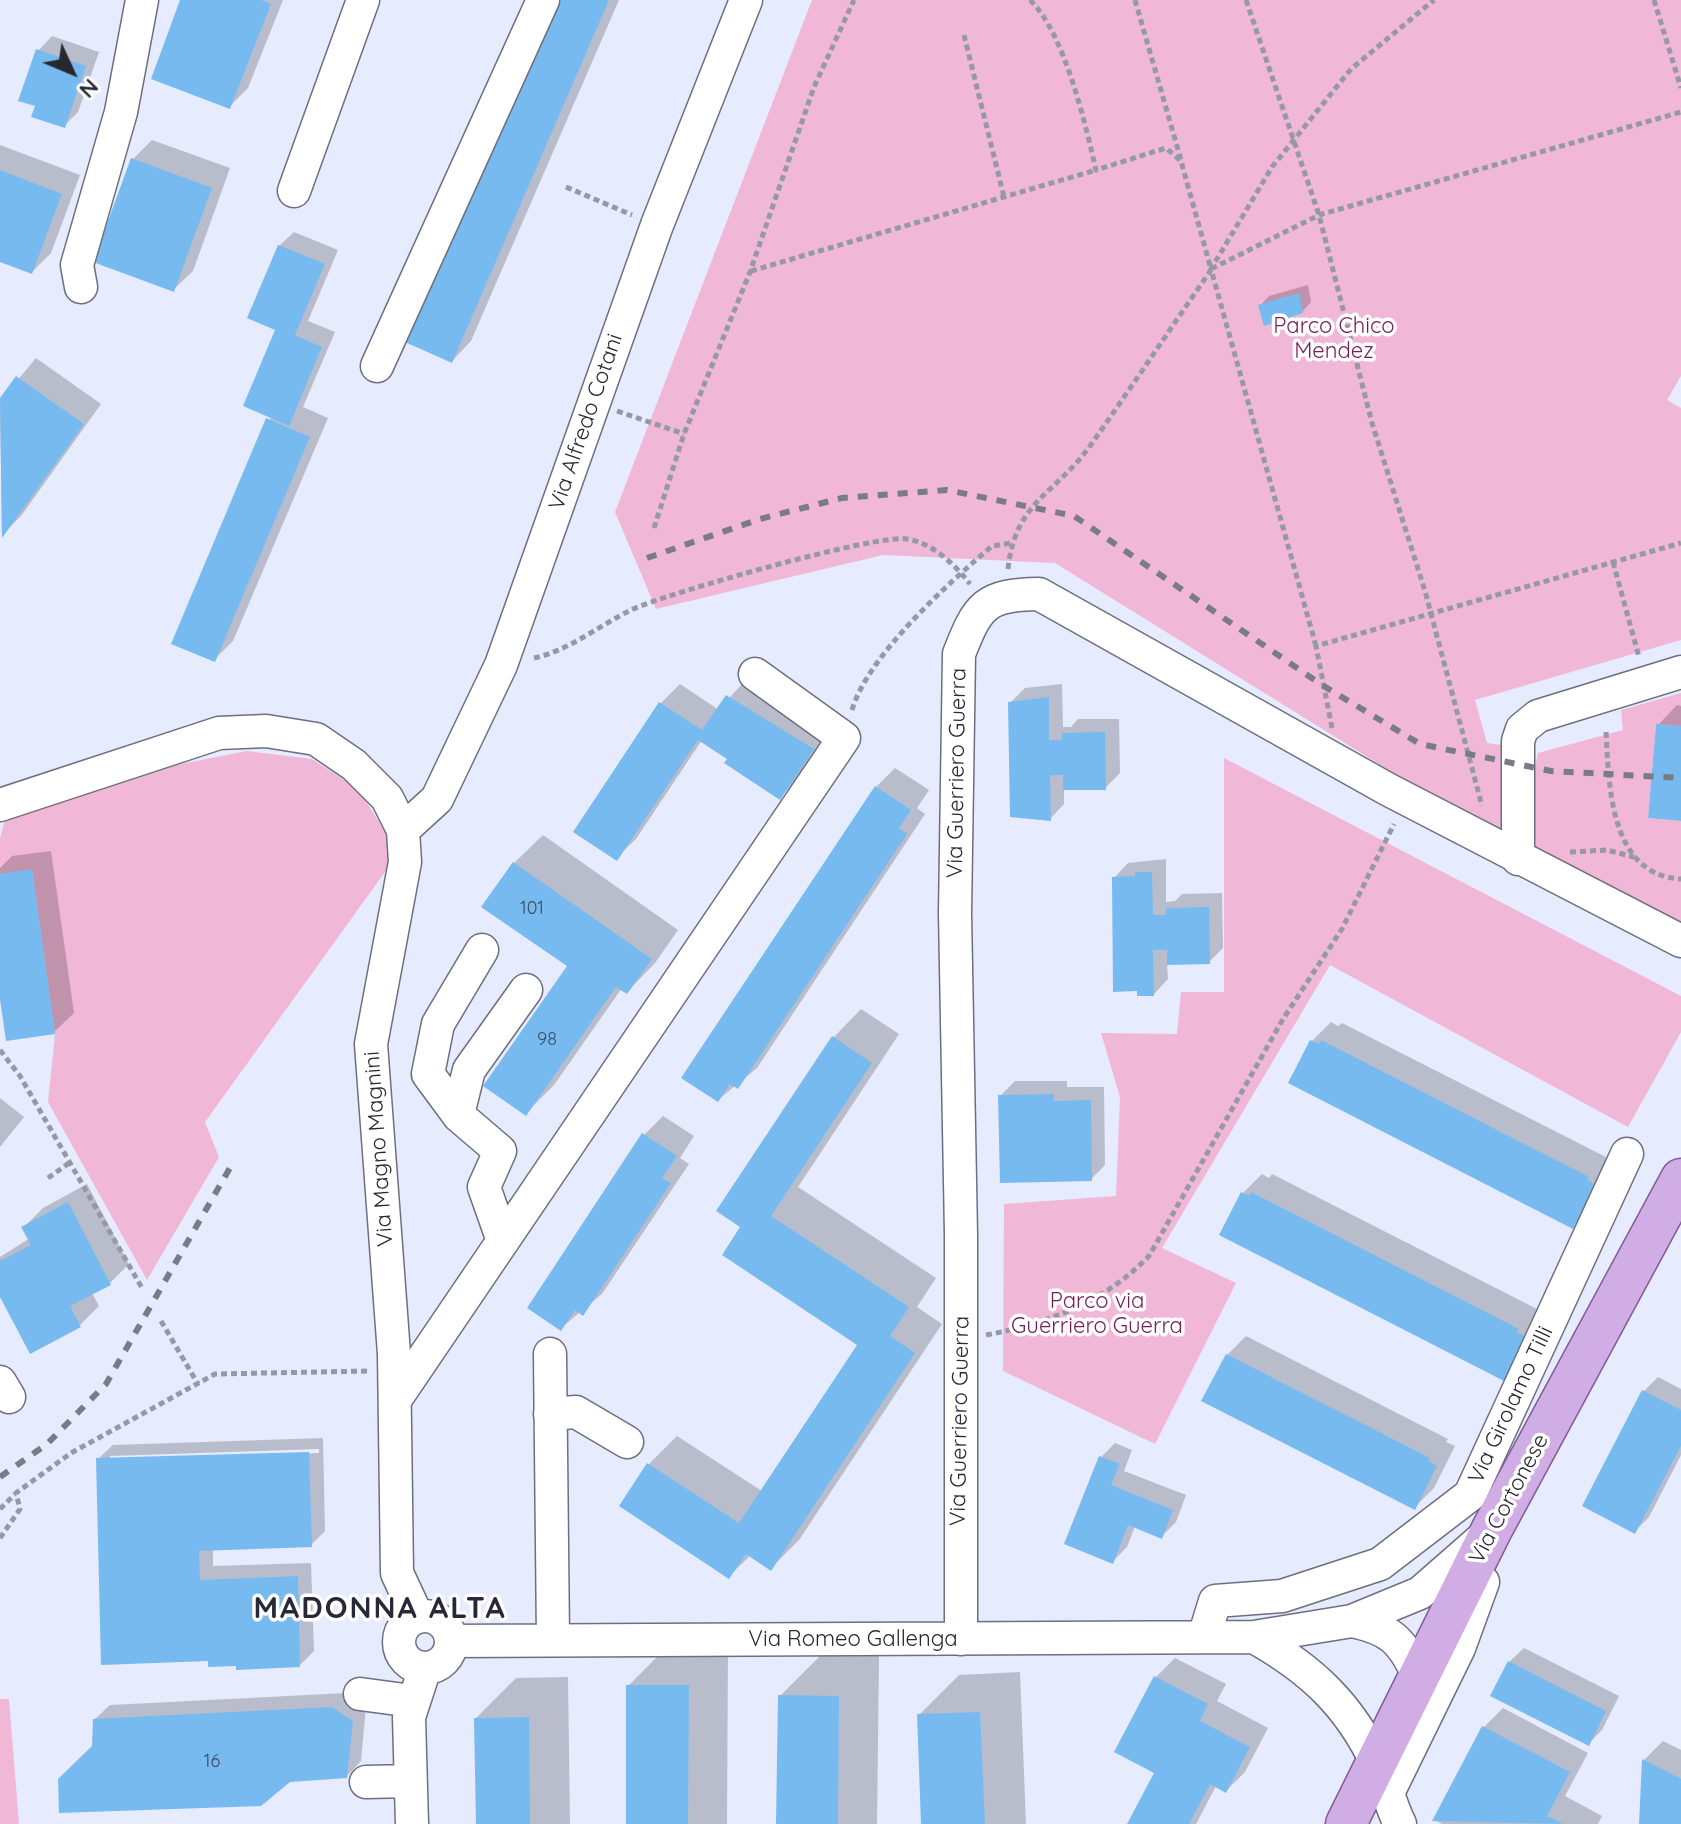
<!DOCTYPE html>
<style>
body{margin:0}
#map{position:relative;width:1681px;height:1824px;overflow:hidden;background:#e7ebfe;font-family:Quicksand,sans-serif}
canvas{display:block}
.north{position:absolute;left:32px;top:32px;width:80px;height:80px;-webkit-text-stroke:6px #fff;paint-order:stroke;rotate:134deg;font-size:22px;font-weight:700;line-height:32px;text-align:center;color:#282930}
.north::after{content:'';display:block;margin:auto;width:28px;height:36px;background:#282930;clip-path:polygon(50% 0,100% 100%,50% 72%,0 100%)}
</style>
<div id="map">
<canvas width="1681" height="1824"></canvas>
<div class="north">N</div>
</div>
<script>
const c = document.querySelector('canvas').getContext('2d');
c.lineJoin = 'round';
function fill(path, color) {
  c.fillStyle = color;
  c.fill(path, 'evenodd');
}
function stroke(path, color, width, dash) {
  c.strokeStyle = color;
  c.lineWidth = width;
  c.lineCap = dash ? 'butt' : 'round';
  c.setLineDash(dash || []);
  c.stroke(path);
}
function write(font, color, halo, rows, align = 'center') {
  c.font = font + ' Quicksand,sans-serif';
  c.lineWidth = 7;
  c.setLineDash([]);
  c.textBaseline = 'middle';
  c.strokeStyle = halo;
  c.fillStyle = color;
  for (const [text, x, y, turn = 0] of rows) {
    c.save();
    c.translate(x, y);
    c.rotate((+turn || 0) * Math.PI / 180);
    c.textAlign = isNaN(turn) ? turn : align;
    if (halo) c.strokeText(text, 0, 0);
    c.fillText(text, 0, 0);
    c.restore();
  }
}
fill(new Path2D(`
 M812,0H1681V376L1667,400L1681,408V640L1475,700L1487,743L1501,745L1506,829L1469,820L1055,563L883,555L656,609L615,512Z
 M1681,693V726L1656,724L1648,818L1681,821V926L1533,852L1532,783L1538,753L1623,730L1621,710Z
 M247,751L312,759L358,789L386,833L390,865L205,1122L219,1157L147,1280L48,1102L55,1034L32,870L0,874V838L5,820L145,771Z
 M1224,758L1681,996V1032L1628,1127L1330,965L1162,1248L1236,1283L1155,1444L1003,1371L1004,1204L1116,1196L1120,1097L1101,1033L1177,1034L1181,992H1224Z
 M0,1699H9L19,1824H0Z`), '#f1b7d6');
fill(new Path2D(`
 M182,0H283L248,88L229,107Z
 M555,0H619L471,341L452,361Z
 M52,36L99,52L78,112L64,126L37,105L38,51Z
 M152,140L230,168L193,271L173,290L133,159Z
 M0,145L80,175L51,253L32,272L0,260Z
 M294,232L338,250L308,321L335,332L303,407L328,418L233,641L214,660L271,416L279,246Z
 M1308,285L1311,302L1302,312L1260,306L1269,296Z
 M36,358L101,404L21,516L2,535L0,401Z
 M747,678L831,729L799,778L780,797L702,740L636,839L616,858L576,831L661,703L680,684L719,710Z
 M1062,684L1063,727H1071L1078,719H1119L1120,773L1105,788H1064V804L1050,819L1010,703L1025,688Z
 M1677,705L1681,706V819L1658,725Z
 M895,768L929,790L917,808L925,814L757,1068L718,1100L876,787Z
 M543,835L678,930L655,963L627,992L622,988L554,1085L526,1113L570,966L514,863Z
 M51,851L74,1013L54,1032L0,985V868L12,856Z
 M1166,859V902L1175,901L1182,894L1222,893L1223,948L1209,962L1167,963L1168,979L1154,994L1114,878L1128,863Z
 M861,1009L899,1034L798,1187L936,1278L917,1307L942,1324L799,1540L771,1568L751,1555L729,1576L622,1506L649,1464L677,1436L762,1491L860,1344L743,1226L833,1038Z
 M1331,1022L1338,1026L1342,1023L1606,1157L1605,1161L1613,1165L1592,1207L1573,1226L1312,1041Z
 M1015,1081H1067V1087H1104L1105,1165L1091,1179L1000,1096Z
 M0,1098L24,1117L0,1147Z
 M663,1116L694,1136L680,1158L689,1164L602,1294L561,1328L644,1135Z
 M1262,1174L1269,1178L1272,1174L1537,1309L1535,1313L1544,1317L1522,1359L1503,1378L1243,1193Z
 M87,1184L129,1264L110,1283L92,1293L99,1306L80,1325L0,1293V1257L30,1238L24,1227L43,1208Z
 M1246,1336L1448,1439L1446,1442L1455,1446L1434,1488L1415,1507L1227,1355Z
 M1658,1377L1681,1389V1455L1649,1517L1635,1531L1644,1391Z
 M323,1438L325,1531L311,1545L213,1549V1566L311,1563L314,1651L300,1665L238,1664L210,1659L98,1459L113,1445ZM319,1449V1453L110,1460V1456Z
 M1115,1443L1132,1450L1124,1471L1186,1495L1176,1522L1161,1537L1135,1526L1127,1547L1113,1561L1101,1457Z
 M669,1645H728L727,1824H628V1686Z
 M1524,1648L1619,1696L1602,1730L1588,1744L1509,1662Z
 M820,1656H879L877,1824H778L780,1696Z
 M1175,1658L1226,1684L1217,1701L1268,1728L1245,1772L1226,1791L1216,1786L1196,1824H1129L1157,1772L1117,1751L1156,1677Z
 M1020,1672L1026,1824H923L919,1715L959,1675Z
 M568,1677L570,1824H478L476,1718L516,1678Z
 M347,1693L366,1706L361,1761L347,1776L95,1719L110,1705Z
 M1503,1708L1588,1753L1565,1796L1602,1816L1598,1824H1442L1435,1820L1483,1728Z
 M1663,1741L1681,1750V1824H1641L1644,1760Z`), '#0003');
fill(new Path2D(`
 M180,0H261L271,4L230,109L151,79Z
 M553,0H609L452,363L405,342Z
 M36,49L86,66L65,128L31,117L35,106L18,101Z
 M131,158L212,188L174,292L93,262Z
 M0,170L62,194L32,274L0,262Z
 M278,245L325,264L295,335L322,347L289,426L243,406L275,330L247,318Z
 M1299,293L1303,313L1264,326L1258,305Z
 M16,376L84,424L2,538L0,398Z
 M266,418L310,437L215,662L171,644Z
 M726,695L814,749L780,800L724,763L727,759L698,740L617,861L573,832L659,702L702,730Z
 M1049,697V740H1062V733L1105,732L1106,790H1063V775H1050L1051,821L1010,817L1008,702Z
 M1656,724L1681,726V821L1648,818Z
 M875,786L911,810L899,828L907,834L738,1089L730,1084L718,1102L681,1078Z
 M513,862L652,959L627,994L616,987L526,1116L483,1086L567,966L481,907Z
 M32,869L55,1034L6,1041L0,999V874Z
 M1135,872H1152L1153,915H1166V908L1209,907L1210,964L1167,965V950H1153L1154,996H1137V991L1113,992L1112,877L1135,876Z
 M832,1036L872,1063L771,1216L909,1307L890,1336L915,1353L771,1571L746,1554L729,1579L619,1506L647,1463L739,1523L857,1345L722,1255L740,1227L716,1211Z
 M1310,1040L1319,1044L1321,1040L1589,1177L1587,1180L1596,1185L1573,1229L1288,1083Z
 M1054,1094L1053,1101L1091,1100L1092,1181L1000,1183L998,1095Z
 M642,1133L677,1156L662,1178L671,1183L583,1316L575,1310L561,1331L527,1308Z
 M1241,1192L1249,1196L1251,1192L1519,1329L1517,1332L1526,1337L1504,1381L1219,1235Z
 M68,1202L111,1285L70,1306L81,1327L30,1354L0,1297V1261L31,1245L21,1227Z
 M1226,1354L1430,1458L1428,1461L1437,1466L1415,1510L1201,1401Z
 M1642,1390L1681,1410V1446L1635,1534L1582,1506Z
 M309,1452L312,1547L199,1551L200,1580L298,1576L300,1667L236,1670V1666L208,1667V1661L101,1665L96,1458Z
 M1099,1456L1120,1464L1111,1485L1173,1510L1162,1539L1128,1525L1113,1564L1064,1544Z
 M1508,1661L1606,1711L1589,1746L1490,1696Z
 M1154,1676L1208,1704L1200,1721L1250,1747L1226,1793L1210,1784L1189,1824H1127L1154,1773L1114,1752Z
 M626,1685H689L688,1824H626Z
 M778,1695L839,1696L838,1824H776Z
 M332,1707L353,1721L347,1778L290,1782L261,1806L59,1813L58,1779L92,1746L93,1719Z
 M980,1712L985,1824H921L917,1714Z
 M529,1717L530,1824H476L474,1718Z
 M1482,1726L1570,1772L1547,1816L1563,1824L1432,1821Z
 M1642,1759L1681,1779V1824H1639Z`), '#77baf0');
const minor = new Path2D(`
 M294,191L363,0
 M81,287L77,265L121,112L142,0
 M377,366L543,0
 M0,805L219,733L266,731L316,739L354,765L387,798L403,830L405,862L371,1044L394,1354L397,1573L417,1616
 M403,830L437,799L501,665L657,225L746,0
 M1518,859V741L1522,729L1538,716L1681,672
 M482,950L438,1024L428,1074L459,1116L500,1151L484,1187L503,1241
 M458,1114L469,1070L526,990
 M550,1354L553,1640
 M0,1382L9,1397
 M395,1400L844,738L755,674
 M550,1414L576,1412L627,1442
 M399 1642a26 26 0 1 1 52 0a26 26 0 1 1-52 0Z
 M1352,1621C1390,1629 1402,1640 1418,1675
 M1204,1637L1215,1601L1282,1596L1380,1564L1470,1495L1627,1154
 M1254,1637C1311,1669 1350,1705 1378,1766C1387,1785 1390,1805 1400,1824
 M961,1639V1235L955,913L959,654C978,605 985,595 1039,594L1389,790L1681,941
 M451,1641L1254,1637L1352,1621L1420,1593L1484,1537
 M360,1694L412,1701
 M366,1782L410,1781
 M1389,1791L1459,1648L1483,1582
 M412,1824L409,1717L425,1668`);
const major = new Path2D(`
 M1346,1824L1492,1529L1681,1179`);
stroke(minor, '#6c6f7f', 35);
stroke(major, '#805c9a', 43);
stroke(new Path2D(`
 M1030,0C1065,34 1085,123 1096,170L1166,148L1181,161L1211,269L1319,215L1681,112
 M1135,0L1181,160
 M1246,0L1319,215L1372,423L1425,591L1482,806
 M1654,0L1681,88
 M964,35L1004,197
 M566,187L632,215
 M751,271L1096,170
 M617,411L684,434
 M654,528L684,434L750,272L814,87L854,0
 M1613,562L1639,657
 M1008,569C1015,501 1056,494 1090,446C1131,388 1170,329 1211,270
 M1316,646L1211,269L1272,167L1351,69L1434,0
 M534,658C568,651 600,625 631,610C664,594 879,533 907,539C933,543 955,565 970,584
 M852,710C868,655 949,583 992,546L1011,543
 M1332,728L1316,646L1681,543
 M1606,732C1609,784 1609,875 1681,879
 M1570,852L1607,850L1634,857
 M0,1050L20,1076L142,1288
 M48,1178L69,1163
 M161,1321L198,1384
 M986,1335C1047,1324 1106,1301 1149,1256L1283,1019L1342,929L1394,824
 M0,1509L15,1494
 M0,1538L20,1509L16,1493L71,1453L215,1374L369,1371`), '#9598a6', 5, [6, 4]);
stroke(minor, '#fff', 32);
stroke(major, '#d0ade5', 40);
stroke(new Path2D(`
 M647,558L760,519L842,498L947,490L1074,516L1322,685L1420,744L1551,771L1681,778
 M0,1477L47,1444L106,1384L231,1166`), '#797b87', 6, [10, 10]);
write('18px', '#3c4d60', null, [
 ["101",532,909],
 ["98",547,1040],
 ["16",212,1762]
]);
write('22px', '#751f57', '#fff', [
 ["Parco Chico",1334,326],
 ["Mendez",1334,351],
 ["Parco via",1097,1301],
 ["Guerriero Guerra",1097,1326]
]);
write('22px', '#282930', '#fff', [
 ["Via Alfredo Cotani",586,422,-71],
 ["Via Guerriero Guerra",957,773,-89],
 ["Via Magno Magnini",379,1149,-94],
 ["Via Girolamo Tilli",1511,1405,-65],
 ["Via Guerriero Guerra",960,1421,-89],
 ["Via Cortonese",1509,1499,-62],
 ["Via Romeo Gallenga",853,1639]
]);
c.letterSpacing = '2px';
write('bold 30px', '#272938', '#fff', [
 ["MADONNA ALTA",380,1609]
]);
c.letterSpacing = '0px';
</script>
